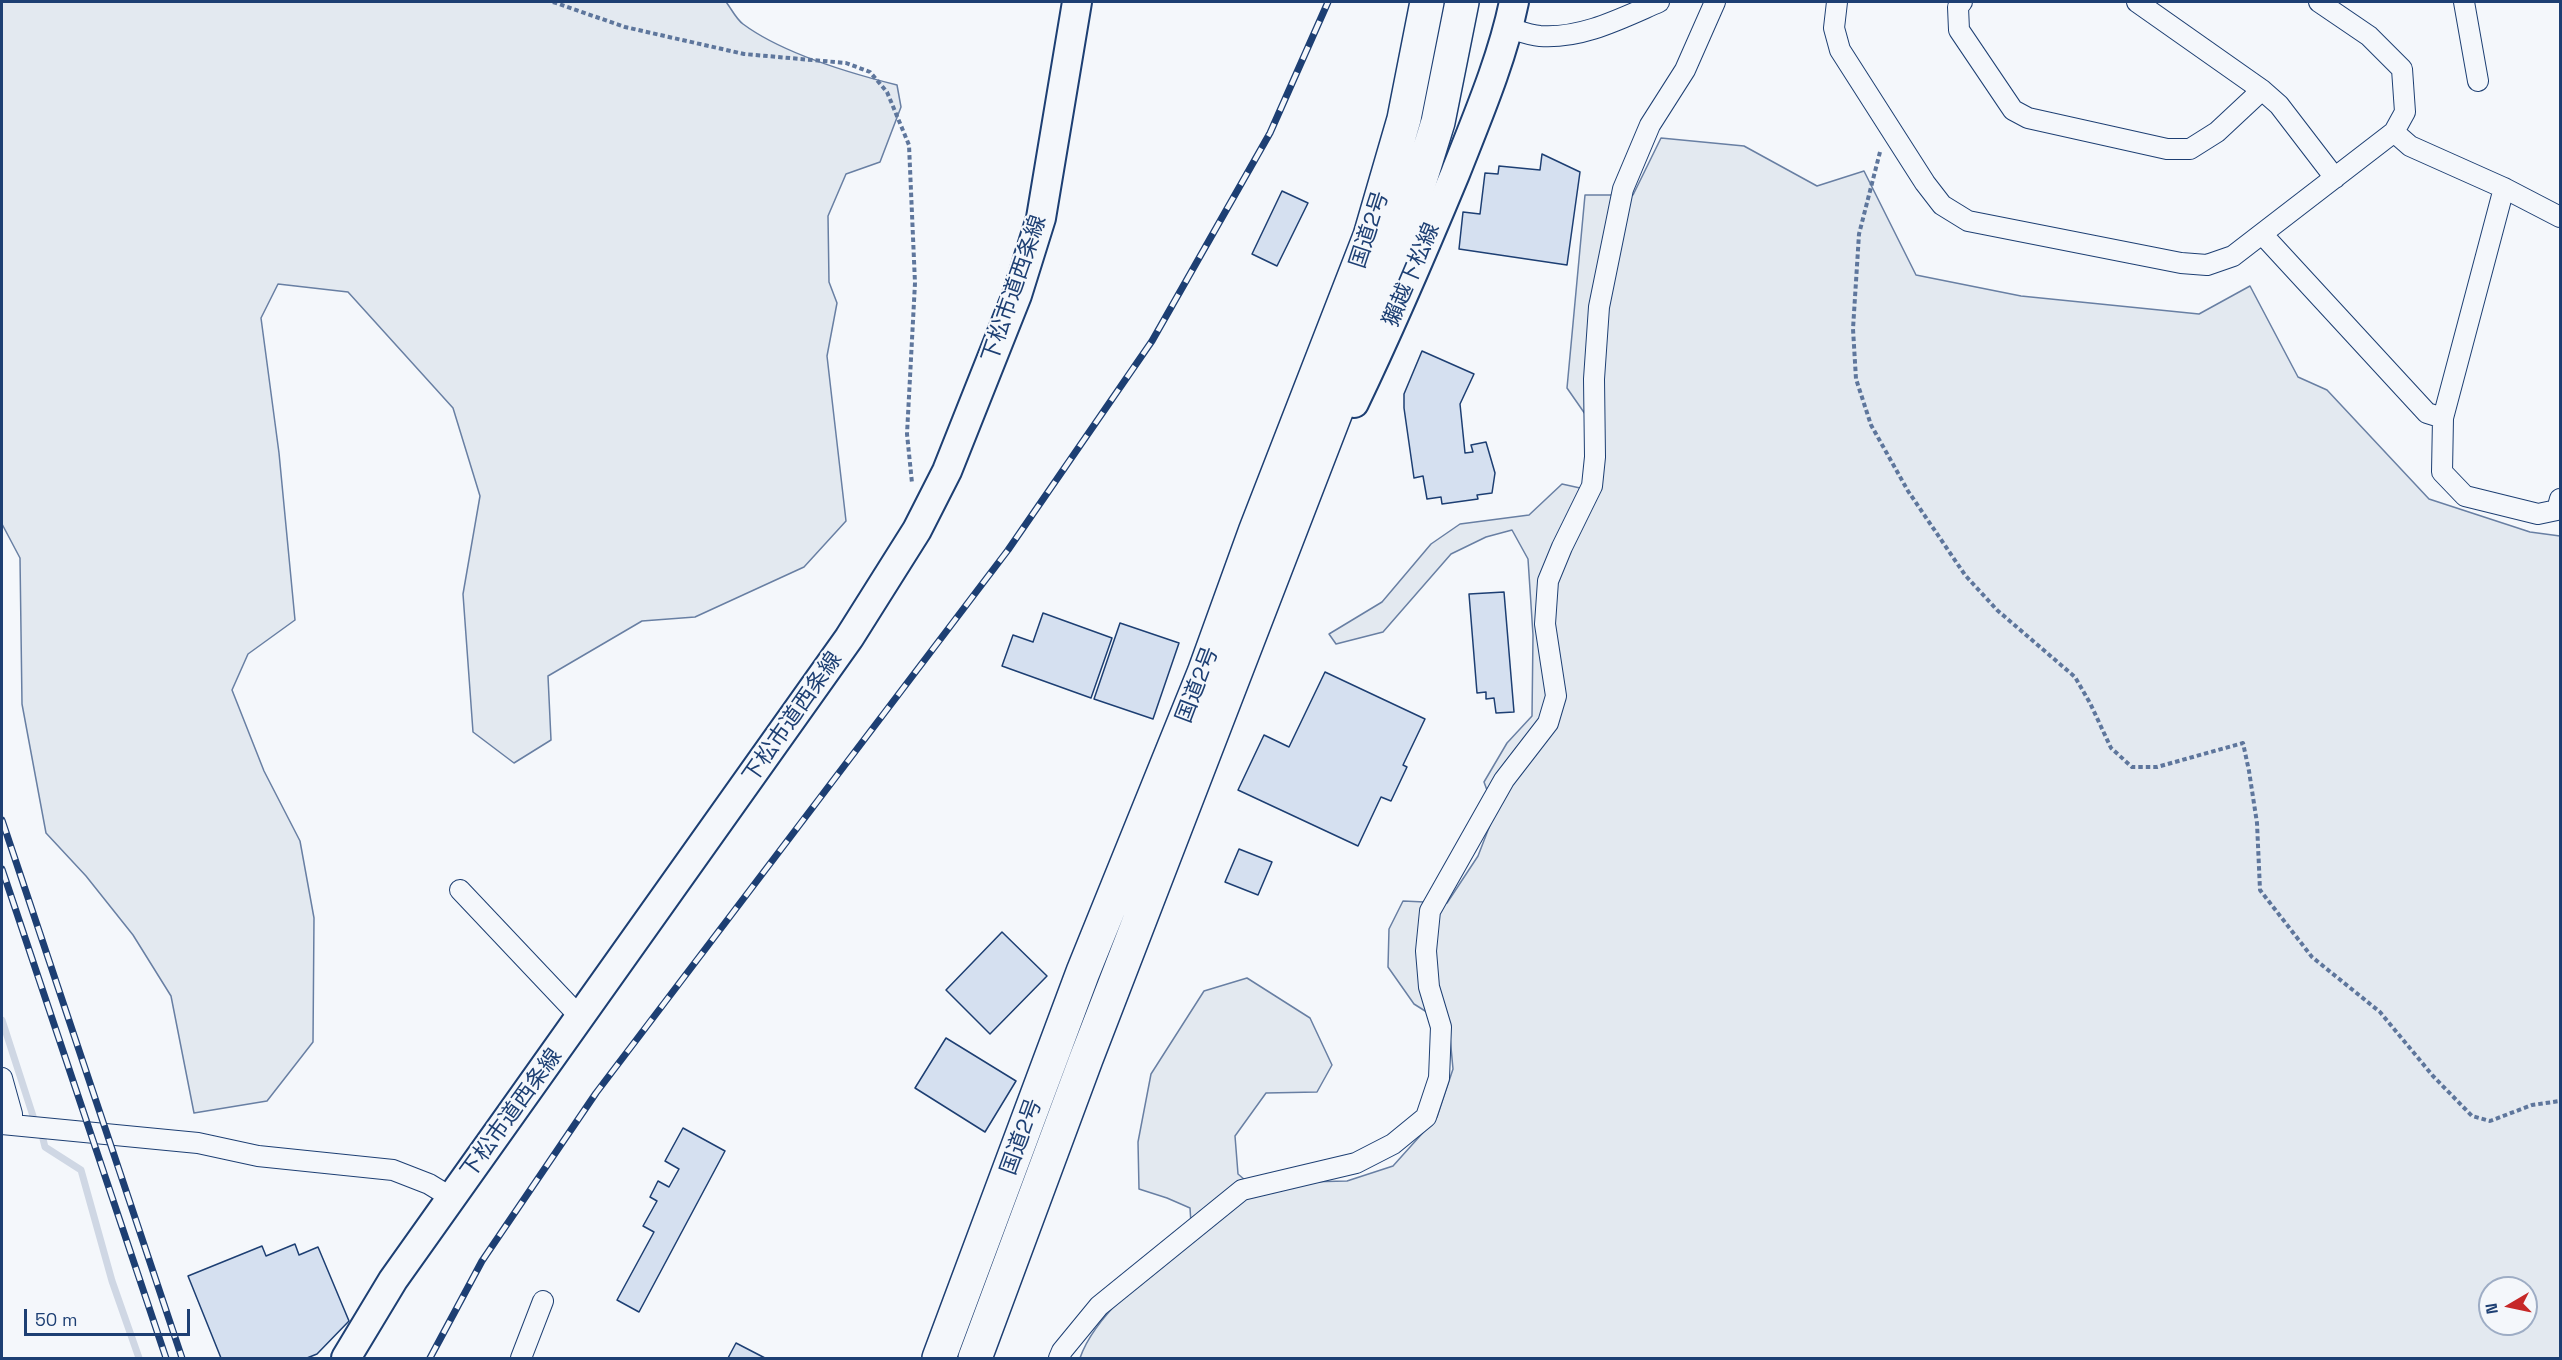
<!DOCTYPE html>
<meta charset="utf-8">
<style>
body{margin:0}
#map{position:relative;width:2562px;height:1360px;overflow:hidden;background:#f4f7fb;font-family:"Space Grotesk",sans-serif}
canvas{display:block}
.frame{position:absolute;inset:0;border:3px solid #1d3f73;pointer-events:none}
.north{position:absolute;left:2478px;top:1276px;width:60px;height:60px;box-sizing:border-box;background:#f4f7fb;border:2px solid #9eadc5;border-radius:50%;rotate:261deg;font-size:16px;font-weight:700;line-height:24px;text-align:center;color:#1d3f73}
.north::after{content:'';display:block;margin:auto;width:21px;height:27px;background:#c62828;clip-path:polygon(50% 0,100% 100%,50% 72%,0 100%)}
.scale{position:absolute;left:24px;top:1309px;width:166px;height:27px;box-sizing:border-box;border:3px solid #1d3f73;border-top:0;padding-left:8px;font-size:18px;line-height:21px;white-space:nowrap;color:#1d3f73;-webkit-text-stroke:4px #f4f7fb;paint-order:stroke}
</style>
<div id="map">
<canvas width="2562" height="1360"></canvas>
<div class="frame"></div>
<div class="north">N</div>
<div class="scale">50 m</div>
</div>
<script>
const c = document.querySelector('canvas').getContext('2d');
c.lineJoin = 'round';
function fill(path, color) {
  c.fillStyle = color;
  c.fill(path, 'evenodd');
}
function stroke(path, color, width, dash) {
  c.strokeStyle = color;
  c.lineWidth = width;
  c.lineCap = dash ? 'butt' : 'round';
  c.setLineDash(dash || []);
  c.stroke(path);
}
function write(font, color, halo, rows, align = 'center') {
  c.font = font + ' "Space Grotesk","Noto Sans JP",sans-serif';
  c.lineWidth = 4.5;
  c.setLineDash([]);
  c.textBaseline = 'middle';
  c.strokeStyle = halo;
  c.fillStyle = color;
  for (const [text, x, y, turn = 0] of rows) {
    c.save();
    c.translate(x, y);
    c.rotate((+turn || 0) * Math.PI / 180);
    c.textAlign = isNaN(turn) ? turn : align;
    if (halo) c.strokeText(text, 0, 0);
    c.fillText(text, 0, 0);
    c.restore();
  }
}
const green = new Path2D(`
 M2,2H726C731,8 736,19 743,24C782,53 849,73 897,85L901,107L880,162L846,174L828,216L829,282L837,303L827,356L846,521L804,567L695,617L642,621L548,676L551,740L514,763L473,732L463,594L480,496L453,408L348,292L278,284L261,318L279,453L295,620L248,654L232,690L264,771L300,841L314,918L313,1042L267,1101L194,1113L171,996L133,935L86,876L46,833L22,704L20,558L2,524Z
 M1661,138L1744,146L1817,186L1864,171L1916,275L2021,296L2199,314L2250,286L2298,377L2327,390L2429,499L2530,532L2560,536V1358H1080C1096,1312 1154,1269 1192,1239L1190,1208L1167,1198L1139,1189L1138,1142L1151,1074L1204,991L1247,978L1310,1018L1332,1065L1317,1092L1266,1093L1235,1136L1238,1174L1260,1193L1304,1182L1347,1181L1393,1166L1437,1117L1453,1069L1449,1026L1414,1004L1388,967L1389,929L1403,901L1447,903L1478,856L1495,812L1484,782L1507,743L1532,716L1533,635L1528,559L1512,530L1486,537L1451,554L1383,632L1336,644L1329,634L1382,602L1431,544L1460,524L1529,515L1562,484L1598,492L1599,434L1567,388L1585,195H1633ZM2490,1288H2526V1324H2490Z`);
fill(green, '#e3e9f0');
stroke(green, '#687fa3', 1.5);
stroke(new Path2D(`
 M2,1020L33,1116
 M43,1139L45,1147L81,1170L112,1281L139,1358`), '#cfd7e4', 7);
const building = new Path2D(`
 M1542,154L1580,172L1567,265L1459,249L1463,212L1480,214L1485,173L1498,174L1499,166L1540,170Z
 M1282,191L1308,203L1277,266L1252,254Z
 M1422,351L1474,374L1460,404L1465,453L1473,452L1471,445L1486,442L1495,473L1492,493L1477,495L1478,499L1442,504L1441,497L1427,499L1423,476L1414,478L1404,408V394Z
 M1504,592L1514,712L1496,713L1494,698L1486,699V692L1477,693L1469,594Z
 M1043,613L1112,638L1091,698L1002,666L1013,635L1033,642Z
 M1120,623L1179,643L1153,719L1094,699Z
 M1325,672L1425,719L1403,765L1407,767L1391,801L1381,797L1358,846L1238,790L1264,735L1289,747Z
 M1239,849L1272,862L1258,895L1225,882Z
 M1002,932L1047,976L990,1034L946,990Z
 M946,1038L1016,1081L985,1132L915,1088Z
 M683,1128L725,1151L639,1312L617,1300L654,1232L643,1226L657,1201L650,1197L658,1181L669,1187L679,1169L665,1161Z
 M295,1244L299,1255L318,1247L349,1321L317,1354L307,1358H221L188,1276L262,1246L266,1256Z
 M736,1343L765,1358H728Z`);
fill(building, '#d5e0f0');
stroke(building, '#1d3f73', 1.5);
const street = new Path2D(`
 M1837,2L1834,28L1840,50L1925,183L1942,205L1968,221L2181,263L2207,265L2233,256L2394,132L2405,112L2402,69L2369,36L2319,2
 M1962,2L1958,7L1959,30L2013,110L2028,118L2167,149H2190L2217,132L2262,90
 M2137,2L2262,90L2279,105L2335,178
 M2464,2L2478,81
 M1509,28C1519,31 1530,35 1540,36C1582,39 1622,18 1659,2
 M2394,132L2410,146L2504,188L2560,217
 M2504,188L2443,418L2442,472L2465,496L2538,514L2557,510L2560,499
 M2263,235L2427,413L2443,418
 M460,890L581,1018
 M2,1078L12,1114V1125
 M2,1124L198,1143L258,1156L393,1170L429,1184L452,1198
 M521,1358L543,1301
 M1059,1358L1062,1351L1099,1306L1242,1190L1356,1163L1393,1144L1426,1117L1439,1078L1441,1027L1429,987L1426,951L1430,911L1504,780L1548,723L1556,696L1545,624L1548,581L1562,547L1592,486L1595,457L1594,379L1599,307L1623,189L1650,125L1685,70L1715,2`);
const secondary = new Path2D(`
 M1354,403C1390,328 1423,251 1455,174C1477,118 1502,60 1514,2
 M346,1358L393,1280L849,638L917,530L947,471L1017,295L1041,218L1077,2`);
const highway = new Path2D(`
 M939,1358L1083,972L1204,673L1255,532L1370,236L1404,119L1427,2
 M975,1358L1086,1059L1398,251L1438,122L1462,2`);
stroke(street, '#1d3f73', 22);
stroke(secondary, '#1d3f73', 32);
stroke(highway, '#1d3f73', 36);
stroke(new Path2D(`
 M553,2L625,27L744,54L846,63L870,72L887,92L909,145L915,283L907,434L912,483
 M1880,152L1859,234L1853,329L1856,379L1871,425L1908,491L1965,575L1997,610L2075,677L2090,703L2111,748L2132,767H2157L2243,743L2249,771L2257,823L2260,890L2312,957L2380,1012L2433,1076L2472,1116L2490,1121L2532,1105L2560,1101`), '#5e769c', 4, [4.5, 3]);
stroke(street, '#f4f7fb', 20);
stroke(secondary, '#f4f7fb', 28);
stroke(highway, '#f4f7fb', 33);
const rail = new Path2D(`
 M2,820L182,1358
 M2,869L166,1358
 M430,1358L482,1261L596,1093L1008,550L1152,341L1270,133L1328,2`);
stroke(rail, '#1d3f73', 7);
stroke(rail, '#f4f7fb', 4.5, [14]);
write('22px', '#1d3f73', '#f4f7fb', [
 ["国道2号",1370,230,-72],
 ["獺越下松線",1412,275,-67],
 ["下松市道西条線",1015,289,-71],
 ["国道2号",1198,685,-69],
 ["下松市道西条線",793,718,-55],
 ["下松市道西条線",512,1114,-54],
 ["国道2号",1022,1137,-70]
]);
</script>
